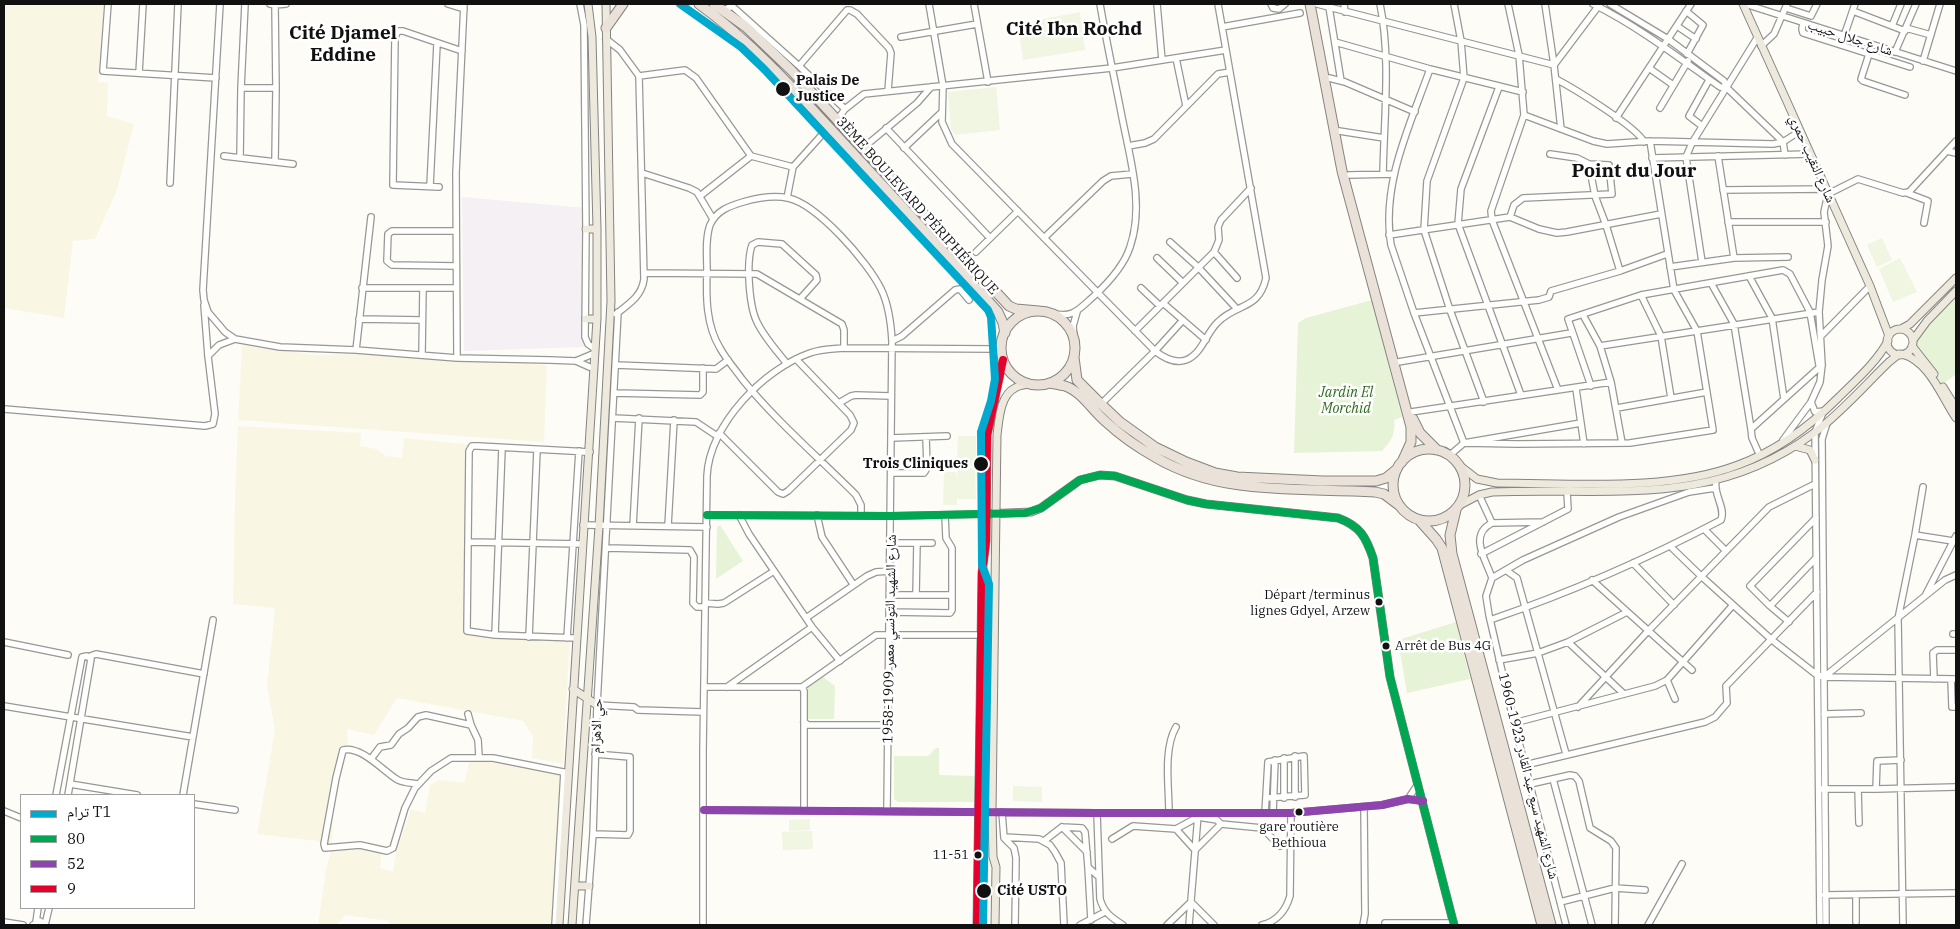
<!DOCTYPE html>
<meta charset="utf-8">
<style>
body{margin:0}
#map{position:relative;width:1960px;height:929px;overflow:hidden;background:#fdfcf7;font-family:"IBM Plex Serif","Noto Naskh Arabic",serif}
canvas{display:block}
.frame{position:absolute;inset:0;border:5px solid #111;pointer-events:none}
.legend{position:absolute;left:20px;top:794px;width:175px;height:115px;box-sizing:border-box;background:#fff;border:1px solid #a0a0a0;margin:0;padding:6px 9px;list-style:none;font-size:15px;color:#111}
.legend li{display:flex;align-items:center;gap:10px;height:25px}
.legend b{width:25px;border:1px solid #a0a0a0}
</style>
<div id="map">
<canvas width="1960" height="929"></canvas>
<div class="frame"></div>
<ul class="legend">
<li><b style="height:6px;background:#00a9ce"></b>ترام T1</li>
<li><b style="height:6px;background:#00a651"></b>80</li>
<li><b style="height:6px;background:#8e44ad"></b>52</li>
<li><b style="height:6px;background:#e4002b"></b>9</li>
</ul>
</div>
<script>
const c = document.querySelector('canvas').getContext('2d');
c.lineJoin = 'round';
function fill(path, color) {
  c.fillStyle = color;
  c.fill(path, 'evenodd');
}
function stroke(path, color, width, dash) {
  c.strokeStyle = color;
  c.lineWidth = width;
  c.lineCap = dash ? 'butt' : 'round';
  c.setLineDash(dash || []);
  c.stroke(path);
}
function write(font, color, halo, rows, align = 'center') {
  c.font = font + ' "IBM Plex Serif","Noto Naskh Arabic",serif';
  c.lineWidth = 5;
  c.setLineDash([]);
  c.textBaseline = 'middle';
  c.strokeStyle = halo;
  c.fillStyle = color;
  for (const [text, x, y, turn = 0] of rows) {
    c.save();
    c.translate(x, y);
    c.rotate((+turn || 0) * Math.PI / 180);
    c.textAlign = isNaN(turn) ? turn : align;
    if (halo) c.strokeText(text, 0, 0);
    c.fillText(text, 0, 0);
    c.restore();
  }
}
fill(new Path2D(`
 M462,197L585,208L586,304L584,347L464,351Z`), '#f5f0f3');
fill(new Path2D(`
 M4,4H104L98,82L108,83L107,116L134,124L117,190L95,239L73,241L64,318L4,308Z
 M242,345L316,355L360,354L547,365L544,442L238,420Z
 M238,426L361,433L360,446L377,449L386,456L402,458L404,438L473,445L467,630L570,636L563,764L532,758L533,736L523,721L397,698L374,735L347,729L348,750L333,806L332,845L382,849L380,868L393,872L396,852L411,809L425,813L430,785L439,780L464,783L471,756L563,771L554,925H389V921L345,915L338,924L318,925L326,870L332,846L316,841L257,834L275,730L267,686L275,608L233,604L235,497Z`), '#f9f7e4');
fill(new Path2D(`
 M1956,298V374L1942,385L1913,340Z
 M1372,300L1402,417L1394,420C1396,434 1391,441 1382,451L1294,453L1298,323L1306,318Z
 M720,525L743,561L716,579L717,527Z
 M1456,622L1470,679L1407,693L1398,640Z
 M823,677L835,686L834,719H808V686Z
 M936,748H939V775L975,776V802H898L894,799V756H928Z`), '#e7f3d7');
fill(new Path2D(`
 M1080,12L1085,50L1023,60L1018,24Z
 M996,87L1000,130L955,135L951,129L948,92Z
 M1882,238L1892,260L1877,267L1867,245Z
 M1900,258L1917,292L1893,302L1879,269Z
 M958,436H976V466H957Z
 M958,467L975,468L976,499H957V505H943L944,472H956L957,481Z
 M1013,786L1042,787V802L1013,801Z
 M810,819V830L789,831V820Z
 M812,831L813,849L783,850L782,832Z`), '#f0f6e1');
const minor = new Path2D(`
 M108,4L103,71L216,78
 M220,4L203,290L204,300L208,312L225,332L235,339L280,347L356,350L457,358L550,360L576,361L595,353
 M270,4L275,5L286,4
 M448,4L464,9
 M580,4L584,25L586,229L585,337L588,344L595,349
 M929,4L943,86L942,122L952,144L1155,351C1164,358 1175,364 1186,360C1202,354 1206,333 1218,322C1237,303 1259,310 1266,278L1218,4
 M974,4L988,82
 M1157,4L1162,60
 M1271,4L1273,8L1279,9L1285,4
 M1317,4L1554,65L1600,4
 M1344,4L1345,12
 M1380,4C1391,57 1384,119 1383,174
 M1454,4L1461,41L1464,78L1427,181L1424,230L1450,310L1484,402
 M1508,4L1519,55L1524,115L1491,211L1492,220L1558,390
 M1545,4L1554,65L1561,129
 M1593,4C1639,27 1679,58 1720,87L1727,88
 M1610,4L1668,39L1724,81L1727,88L1778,137L1783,142L1785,155
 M1745,4L1956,71
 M1329,7L1341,81
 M1786,8L1811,16L1817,4
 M724,10L732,6L799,66L845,109
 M1686,11L1703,25L1687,54
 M1853,11L1905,31
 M1803,23L1802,29L1803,33L1910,67
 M1677,26L1696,39
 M1892,26L1901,4
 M1222,27L1300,13
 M1906,28L1931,35
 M1844,36L1855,4
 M901,37L977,24
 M606,39L620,50L639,76L644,279C642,296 629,304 616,314
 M1335,42L1430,69L1523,92
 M1761,46L1774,34L1787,4
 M1895,52L1916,4
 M1869,54L1861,79L1863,81L1905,95
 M1176,58L1186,106
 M1923,61L1940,4
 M799,66L847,10H850L857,14L889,48L891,53L888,91
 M1649,68L1673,85
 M1430,69C1410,125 1381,184 1391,245L1414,313L1464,443
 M139,73L143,4
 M639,76L685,70L696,78L751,156L793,167
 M1329,78L1345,82L1415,112
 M1556,79C1573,88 1637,127 1644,142
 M1499,87L1461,189L1458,224L1521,395
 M241,88H276
 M1660,108L1688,61
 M1524,115L1593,141L1607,144L1650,141L1773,144L1783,142L1800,131
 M1616,118L1691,4
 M837,120L845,109L864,94L1112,68L1226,50
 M1702,126L1689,116L1709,80
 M886,128L990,238
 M1339,131L1384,138
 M1128,146L1145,143L1154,139L1218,74L1230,72
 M863,148L917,103L931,87
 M904,148L941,113
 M1947,151L1956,153
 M224,156L293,164
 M1718,156L1734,258
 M240,158L241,88L245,4
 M1652,158L1810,154
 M275,162L276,88L275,5
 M1589,164L1595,196L1606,225L1620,271
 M642,173L689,188L697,192L713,219
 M1349,175L1394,174
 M170,183L178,4
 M430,186L437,44
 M439,187L393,185L395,37L398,31H403L462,51
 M1723,190L1826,189
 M1907,193L1928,201L1924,223
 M700,196L751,156
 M787,198L793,167L829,127
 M1510,217L1514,205L1523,198L1612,194L1609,165L1589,164L1577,158L1550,154
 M1728,222H1826
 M1389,235L1510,217L1539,229L1557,233L1567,232L1661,214
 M1044,238L1103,181L1111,176L1132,174
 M1170,242L1198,267L1237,309
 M976,252L1018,211
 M1214,252L1237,278
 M1157,258L1183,283
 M1702,262L1686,157L1692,143L1757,38
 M456,266L392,265L387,261L388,234L392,231H456
 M1670,267L1734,258L1788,257
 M644,273L757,274L842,324L844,330V348
 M1749,276L1772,318L1784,399
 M1711,283L1734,324L1751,429
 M362,288H456
 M1141,288L1160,306
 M1641,295L1661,336L1671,398
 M1163,303L1206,340
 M1052,313C1073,319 1079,309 1094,296C1108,283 1124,266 1130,247C1145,204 1129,155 1121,112C1114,76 1106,40 1100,4
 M1414,313L1539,300L1549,297L1551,291L1620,271L1667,254
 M1583,315L1600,346L1611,382L1622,443
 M359,319L422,320
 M1135,331L1214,252L1219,240L1218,227L1221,220L1251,188
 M1821,336L1870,286
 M1074,337L1073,326L1077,312
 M892,341L902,336L955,290L960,289L969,300
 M1600,346L1819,312
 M356,350L371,217
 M422,354L423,288
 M208,356L219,345L235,339
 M457,358L456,173L464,4
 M576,361L594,369
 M1398,362L1571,333
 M787,364C777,351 764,337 757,322C749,306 746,262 752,245L758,242L782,244L816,275L817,280L800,299
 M616,365L716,369L728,360
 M1591,386L1568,319L1641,295L1783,270L1790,274L1810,312L1819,365
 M1576,389L1584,444
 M614,393L700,395L703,392V368
 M1811,402L1815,412L1824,411
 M839,403L851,396L856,395L891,396
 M1101,404L1155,351L1183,320
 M1617,408L1707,392
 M4,409L205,426L213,424L215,414L208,356L204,305
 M1411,412L1611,382
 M613,418L696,422L717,436
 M719,433L778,492L783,494L788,491L851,430L854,423L850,415L796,359
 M891,438L947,436
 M1783,440L1811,402L1820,382L1822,365L1819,312L1822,280L1828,246L1824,212L1828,194L1858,179L1903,193L1909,192L1956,141
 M1464,443L1517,444L1630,443L1713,430L1697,331L1674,290L1650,141
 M1450,455L1464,443L1581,423
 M1760,456L1752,438L1751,429L1822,365
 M891,473H924L927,468L926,437
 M1479,495L1492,523
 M707,515L891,516L986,514
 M739,515L749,534L812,627L840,661
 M817,515L822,537L853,584
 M861,515V505L856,495C818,457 776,421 742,379C735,369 726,359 720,348C706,325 706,297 707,271C707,256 705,239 710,225C716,211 729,206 743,202C757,198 773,195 788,198C817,204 868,262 881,289C889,305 891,323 892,341L887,811
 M1816,518L1750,586L1770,606L1816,558
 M583,525L707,527
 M633,526L639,418
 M668,526L674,420
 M1704,529L1726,551
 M1915,535L1953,541
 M468,542L582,544
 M891,543H932
 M1670,546L1701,576L1772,640L1817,675L1824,677L1956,679
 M607,548L690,550L694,557L693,603L697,607H705
 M1481,554L1568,509L1567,492
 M1633,563L1674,605
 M1507,571L1517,578L1566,754
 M1492,578C1486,560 1468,535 1492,523L1543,522
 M1592,580L1692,670
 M1926,594L1956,536
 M890,595H952
 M916,595L917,543
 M705,603L718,604L724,603L774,571
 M1770,606L1789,622
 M889,612L950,613L952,610V548L946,538L945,515
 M806,618L867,576L876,572L890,571
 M1490,620C1569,593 1647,559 1721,520C1726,508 1713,494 1716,481
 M1953,634H1956
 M495,635L502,448
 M529,637L537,450
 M567,638L579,451
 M576,638L495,635L467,631L469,451L472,446H478L590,452
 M4,642L68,655
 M1568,642L1624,694
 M88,657L96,654L204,674
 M1499,660L1538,653L1568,642L1627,612
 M1824,677L1945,580L1956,575
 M1934,679L1933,653L1937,650H1956
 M1951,679L1952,707H1956
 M1667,680L1675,699
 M704,687H802L876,635H981
 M727,687L812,627
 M802,687L804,691V810
 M597,705L634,707L638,710L703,712
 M4,706L193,737
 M1578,707L1648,631L1769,507L1815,484
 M468,714L471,725L478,740L479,757
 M1824,714L1861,713
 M804,722L808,725H889
 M1514,723L1655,686L1667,680L1733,605
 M371,759L380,747L391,745L399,734L408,728L418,717L426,715L471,725
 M1525,765L1705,722L1715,717L1727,703L1726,686L1817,592
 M1553,779L1592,925
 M70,784L137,795
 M418,784C412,783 404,783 398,780C384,772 361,745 343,750L336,778L324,844L325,848L360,845L387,851L393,848L405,808L415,788L431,771L451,758H493L568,773
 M1530,784L1570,775L1575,776L1579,781L1590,828L1611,841L1616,848L1615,925
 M1821,789H1876L1956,787
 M1858,789L1859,823
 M1876,789L1877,761L1901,760
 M56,795L82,657L87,656L91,659L68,795
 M183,795L213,620
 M1295,797V756
 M1284,798V758
 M1408,799L1418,784
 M194,804L235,810
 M704,810L1097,813H1291L1382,805L1408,799L1423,801
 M4,811L21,818
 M1002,812L1004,838L1014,848L1016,858L1015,925
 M1097,813L1100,899C1104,913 1112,918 1123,925
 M1169,813C1169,787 1163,749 1176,727
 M1265,813L1268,762L1304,756L1305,795L1267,798
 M1273,813L1275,760
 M1062,827L1087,852
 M1176,829L1195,850L1221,824L1262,828L1280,846
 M593,834L628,835L630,831V757L595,754
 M1004,837L1039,839L1050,845L1055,852L1061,863L1064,925
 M1112,839L1133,826L1176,829L1198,817L1217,820L1221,824
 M1044,841L1062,827L1082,828L1085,832L1088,867L1099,877
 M1088,867L1091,920
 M1825,895L1956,893
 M1856,895V922
 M1560,902L1615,888L1645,890
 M4,922L23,925
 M36,922L38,908
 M1385,923H1454
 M33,925L40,921L45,925
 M45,925L49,908
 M555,925L564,772
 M586,925L593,834L597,705L618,312
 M703,925V751L707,476C709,425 764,369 810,353C821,349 833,349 844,348L993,349L1002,345
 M1080,925L1105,912
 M1167,925L1191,902L1214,925
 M1189,925L1198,815
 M1262,925C1278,921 1286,910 1290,896L1291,813
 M1363,925L1365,914L1364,807
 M1566,925L1514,723L1489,615L1486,596L1492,578L1523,560L1619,517L1689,492L1715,488
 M1648,925L1682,864
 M1820,925L1815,432L1822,415
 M1826,925L1822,439L1827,423
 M1903,925L1898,619L1915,535L1923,487`);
const major = new Path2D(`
 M1743,4L1870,286L1889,336
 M586,229H597
 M586,319H597
 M1901,329L1910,324L1956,278
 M1887 342a13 13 0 1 1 26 0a13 13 0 1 1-26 0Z
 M1913,340L1927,321L1956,291
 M1912,346L1934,374
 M1902,354C1930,362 1941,396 1956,418
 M1943,387L1956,408
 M1795,446L1810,450L1815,460
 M1459,465L1477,479L1497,483C1573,483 1667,492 1738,465C1776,451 1810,426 1838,398C1856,380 1876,363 1888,341
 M1460,505L1479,495L1492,492C1609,487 1712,509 1814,433C1841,413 1865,385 1889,362L1899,354
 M986,514L1031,512L1041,508L1080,480L1100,475L1115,476L1187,500L1206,504L1338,518C1360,526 1366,537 1373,558L1390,677L1454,925
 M573,689L597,705
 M575,886H589
 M559,925L597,319V229L592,37L588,4
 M572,925L599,526L611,301L606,4
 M977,925L982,573L986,541L987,435L1003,360
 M995,925L996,867L993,857L992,812L997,435C999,420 1000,395 1015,388C1019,385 1025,385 1030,384`);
const highway = new Path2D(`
 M699,4C756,45 802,98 849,149C899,203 949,257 998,312L1003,323L1005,333
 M714,4L746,27L791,70L1009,306L1016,309L1039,311
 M1310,4L1342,171L1411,427V442L1402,462
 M606,28L623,4
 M1001 348a37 37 0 1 1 74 0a37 37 0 1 1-74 0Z
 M1074,357L1077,380L1101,404L1120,422L1155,447L1186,462L1215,473L1237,477L1323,481H1376L1386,478L1397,469
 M1050,383C1055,384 1061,385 1065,386C1081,391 1093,411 1105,421C1120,435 1137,447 1155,457C1223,497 1299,487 1375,492L1384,494L1400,506
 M1413,419L1420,433L1437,450
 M1393 485a36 36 0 1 1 72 0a36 36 0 1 1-72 0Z
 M1456,510L1450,535L1452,554L1551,925
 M1419,520L1436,539L1442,548L1542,925`);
stroke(minor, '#979795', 8);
stroke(major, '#858482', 9);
stroke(highway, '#858482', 11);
stroke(minor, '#fffffe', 5.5);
stroke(major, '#ede9dc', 7);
stroke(highway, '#eae1d8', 9);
stroke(new Path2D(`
 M707,515L891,516L1025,513L1041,508L1080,480L1100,475L1115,476L1187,500L1206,504L1338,518C1360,526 1366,537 1373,558L1390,677L1454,925`), '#00a651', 8);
stroke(new Path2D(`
 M704,810L1097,813H1291L1382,805L1408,799L1423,801`), '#8e44ad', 8);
stroke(new Path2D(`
 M977,925L982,573L986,541L987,435L1003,360`), '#e4002b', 8);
stroke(new Path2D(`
 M680,4L741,47L764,69L988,310L991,317L995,379L991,401L981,432L982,565L989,584L983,925`), '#00a9ce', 8);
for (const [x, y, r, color] of [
 [783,89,8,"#111"],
 [981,464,8,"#111"],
 [1379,602,4.5,"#111"],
 [1386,646,4.5,"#111"],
 [1299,812,4.5,"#111"],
 [978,855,4.5,"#111"],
 [984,891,8,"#111"]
]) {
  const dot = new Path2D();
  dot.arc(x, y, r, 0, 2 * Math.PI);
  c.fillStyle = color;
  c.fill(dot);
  stroke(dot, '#fff', 2);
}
write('13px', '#111', '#fff', [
 ["Départ /terminus",1370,595],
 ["lignes Gdyel, Arzew",1370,611],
 ["Arrêt de Bus 4G",1395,646,"left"],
 ["gare routière",1299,827,"center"],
 ["Bethioua",1299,843,"center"],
 ["11-51",969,855]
], 'right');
write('14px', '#111', '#fff', [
 ["شارع جلال حبيب",1850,38,18],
 ["شارع النقيب حمري",1812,159,66],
 ["3ÈME BOULEVARD PÉRIPHÉRIQUE",917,206,48],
 ["شارع الشهيد التونسي معمر 1909-1958",890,639,-89],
 ["حي الاهرام",597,726,-88],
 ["شارع الشهيد سبع عبد القادر 1923-1960",1528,776,76]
]);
write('bold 14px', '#111', '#fff', [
 ["Palais De",796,81],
 ["Justice",796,97],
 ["Trois Cliniques",968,464,"right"],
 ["Cité USTO",997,891]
], 'left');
write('italic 14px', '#2f6b1f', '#fff', [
 ["Jardin El",1346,393],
 ["Morchid",1346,409]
]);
write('bold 19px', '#111', '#fff', [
 ["Cité Ibn Rochd",1074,30],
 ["Cité Djamel",343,34],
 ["Eddine",343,56],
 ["Point du Jour",1634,172]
]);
</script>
